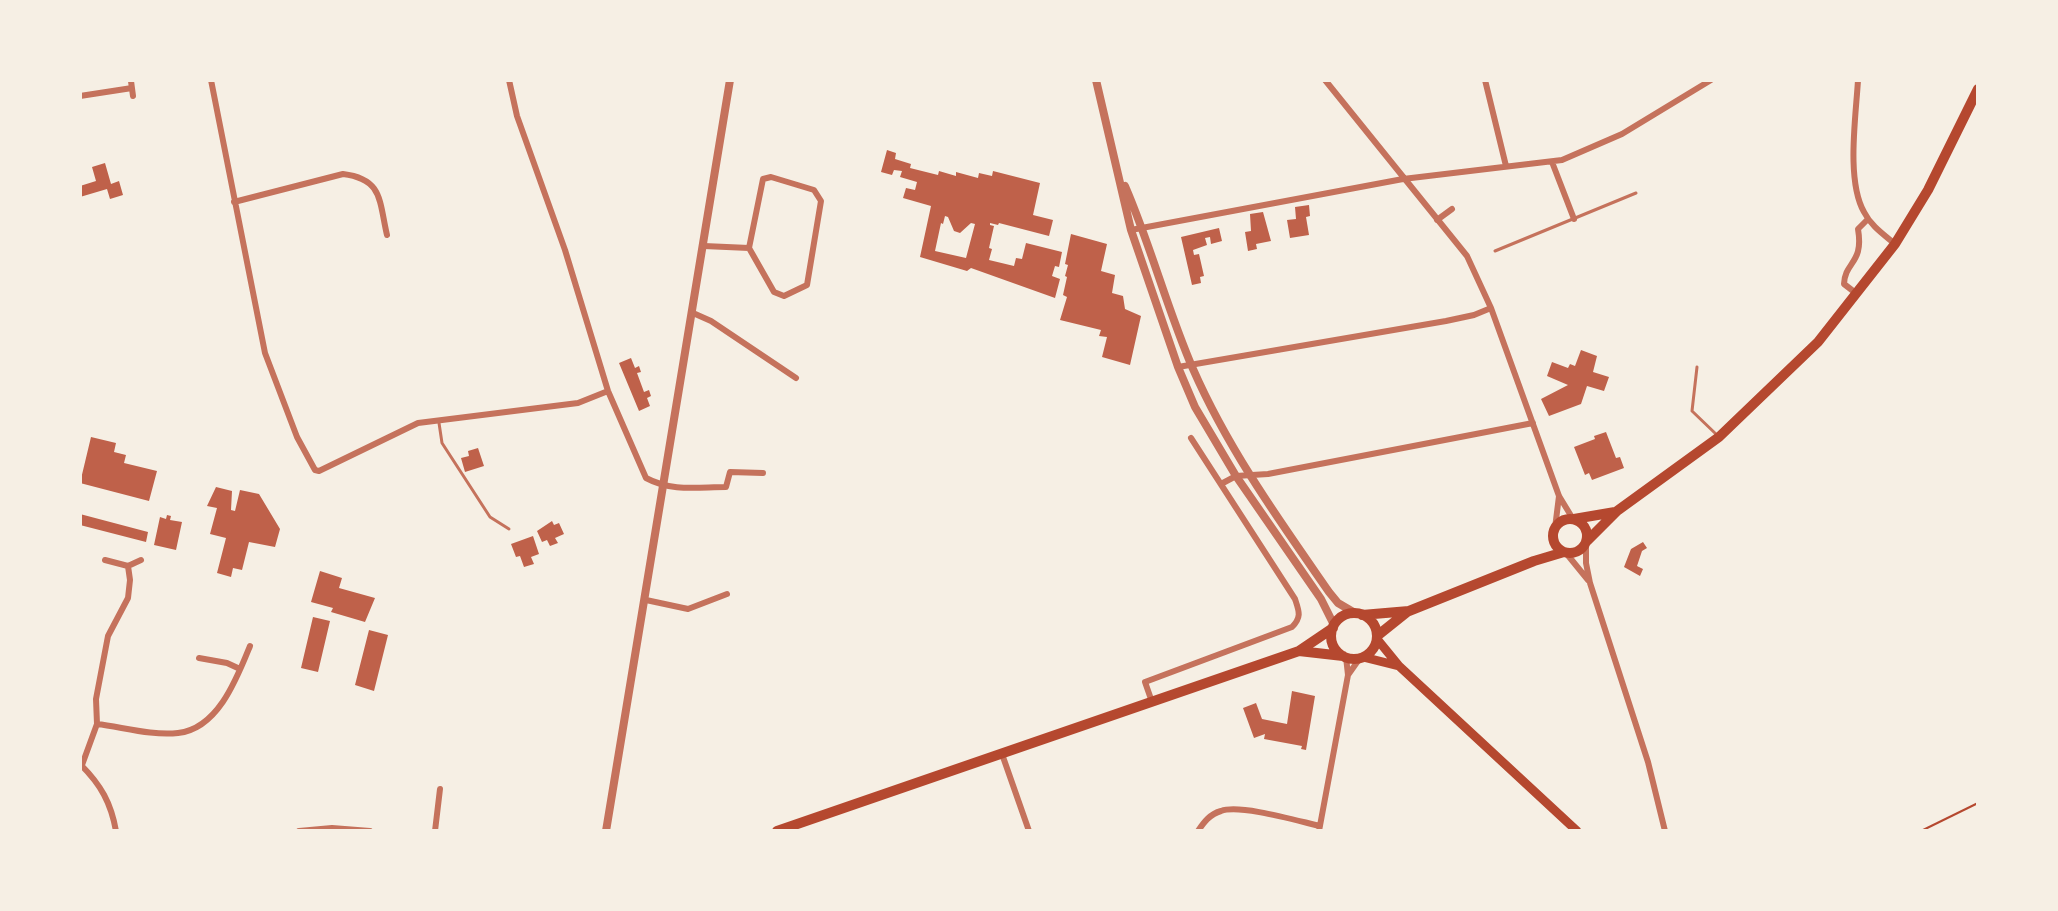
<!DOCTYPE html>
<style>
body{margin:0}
#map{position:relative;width:2058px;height:911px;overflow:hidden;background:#f6efe4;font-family:Barlow,sans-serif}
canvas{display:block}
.frame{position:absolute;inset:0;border:82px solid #f6efe4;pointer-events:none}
</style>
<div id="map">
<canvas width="2058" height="911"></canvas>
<div class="frame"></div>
</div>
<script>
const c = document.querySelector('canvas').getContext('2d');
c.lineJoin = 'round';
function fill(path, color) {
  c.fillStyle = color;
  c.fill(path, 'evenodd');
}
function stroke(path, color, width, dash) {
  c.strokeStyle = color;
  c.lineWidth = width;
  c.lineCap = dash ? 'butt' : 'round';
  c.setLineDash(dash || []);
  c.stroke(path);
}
fill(new Path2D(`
 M887,150L896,153L895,159L911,164L910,168L938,175L939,171L956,176V172L978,178L979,173L992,176L993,171L1040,183L1033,215L1053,220L1049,236L999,223L998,225L990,223V225L994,226L989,248L992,249L989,260L1014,266L1016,258L1022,259L1026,243L1062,252L1059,267L1055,266L1052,276L1060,279L1055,298L971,268L967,271L920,257L931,206L903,198L906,188L915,190L917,182L900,177L902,171L894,170L892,175L881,172ZM945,216L948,217L954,231L960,233L971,223L975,224L966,258L935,251L941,223L943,224Z
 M105,163L111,184L119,181L123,195L110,199L107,189L80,197V186L96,181L92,167Z
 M1309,205L1310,216L1306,217L1309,235L1290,238L1287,220L1296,219L1295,207Z
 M1263,212L1271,241L1256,244L1257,249L1248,251L1245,232L1251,231L1250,214Z
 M1219,228L1222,241L1211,244L1210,237L1205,238L1207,245L1193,250L1194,255L1199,254L1204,276L1200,277L1201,283L1192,285L1181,237Z
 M1071,234L1107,244L1101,271L1115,275L1112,293L1123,296L1125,309L1141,316L1130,365L1102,357L1107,337L1099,336L1101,330L1060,320L1067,297L1063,295L1067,277L1065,276L1068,265L1065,264Z
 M1581,350L1597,356L1593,372L1609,377L1604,391L1587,386L1581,404L1549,416L1541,399L1568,385L1547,376L1552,362L1568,368L1570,364L1575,366Z
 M631,358L635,368L639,366L641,372L637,373L644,392L649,390L651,396L647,398L650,406L639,411L619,363Z
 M1606,432L1616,458L1620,457L1624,468L1592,480L1589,473L1585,475L1574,447L1595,439L1594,436Z
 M91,437L116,443L114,452L126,455L124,463L157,471L149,501L80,483Z
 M478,448L484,466L465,472L461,458L469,456L468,451Z
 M216,487L232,491L231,510L235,511L240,490L259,494L280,529L275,547L249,542L242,570L233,568L231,577L217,573L226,538L210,534L217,508L207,506Z
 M80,514L148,532L146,542L80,525Z
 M167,515L171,516L170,520L182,522L176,550L154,545L160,517L166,519Z
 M552,521L554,525L559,523L564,534L555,538L558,543L550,546L547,540L542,542L537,531Z
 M533,536L539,554L531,557L534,564L524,567L520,556L516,557L511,544Z
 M1643,542L1647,548L1642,551L1637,566L1643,569L1640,576L1624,567L1631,549Z
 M320,571L342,578L339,588L375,598L365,622L331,612L333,608L311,602Z
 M313,617L330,621L318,672L301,668Z
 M369,630L388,635L374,691L355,685Z
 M1292,691L1315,696L1306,750L1301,749L1302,746L1264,739L1265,734L1254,738L1243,708L1256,703L1262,719L1287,724Z`), '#bf614a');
stroke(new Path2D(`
 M1921,831L1978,803`), '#b5482f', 2);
stroke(new Path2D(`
 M1495,251L1636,193
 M1697,367L1692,411L1717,435
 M439,423L442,443L490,517L509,529`), '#c5725c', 3);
stroke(new Path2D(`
 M211,80L265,353L297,437L315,470L319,471L418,423L578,403L608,391
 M509,80L517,116L565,250L608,391L646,478C672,492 698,487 726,487L730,472L763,473
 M1325,80L1467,256L1491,308L1559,496L1573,519
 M1485,80L1506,166
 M1858,80C1856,116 1846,180 1864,212C1871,226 1883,234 1895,244
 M131,81L133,96
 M80,96L132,88
 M1552,162L1574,219
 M234,202L343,174C383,179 379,201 387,235
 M1437,220L1452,209
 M1131,230L1403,179L1562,160L1622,134L1711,80
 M704,246L749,248L763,179L771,177L814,190L821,201L807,285L784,296L774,292L749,248
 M1857,294L1844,284C1845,261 1864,264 1858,229L1868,219
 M693,313L711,321L796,378
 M1178,367L1446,321L1474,315L1491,308
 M1221,484L1236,476L1268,474L1533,423
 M1555,528L1559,496
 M1586,543V563L1590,583L1648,762L1665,831
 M1566,553L1588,580
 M105,560L128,566L141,560
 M646,600L688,609L727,594
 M199,658L227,663L240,669
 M1348,675L1360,658
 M1152,702L1145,682L1292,627C1302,617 1299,611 1295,599L1191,438
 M97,724C122,727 152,736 178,733C218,729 237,678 250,646
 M1002,754L1029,831
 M81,765C101,785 111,803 116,831
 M82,765L97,724L96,699L108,636L128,598L130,580L128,566
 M299,831L332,828L370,831
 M435,831L440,789
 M1198,831C1204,822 1210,814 1221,811C1240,804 1298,821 1320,826
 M1319,831L1348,675L1346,657`), '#c5725c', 6);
stroke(new Path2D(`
 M1096,80L1131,230L1178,367L1195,407L1236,476L1321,599L1334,625
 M1125,186C1151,246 1167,309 1193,369C1228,449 1279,520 1329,592L1338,603L1355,613
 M606,831L730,80`), '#c5725c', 8);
stroke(new Path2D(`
 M1377,639L1399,666L1577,831
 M1363,657L1399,666`), '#b5482f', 9);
stroke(new Path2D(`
 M1553 536a17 17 0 1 1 34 0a17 17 0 1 1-34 0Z
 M1574,519L1615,512
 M1587,541L1617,511L1719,437L1818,342L1895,244L1928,190L1978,89
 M1331 636a23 23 0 1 1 46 0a23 23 0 1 1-46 0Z
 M1362,615L1409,611L1534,561L1564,552
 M1377,636L1407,612
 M1299,651L1343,656
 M777,831L1299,651L1333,628`), '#b5482f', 10);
</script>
